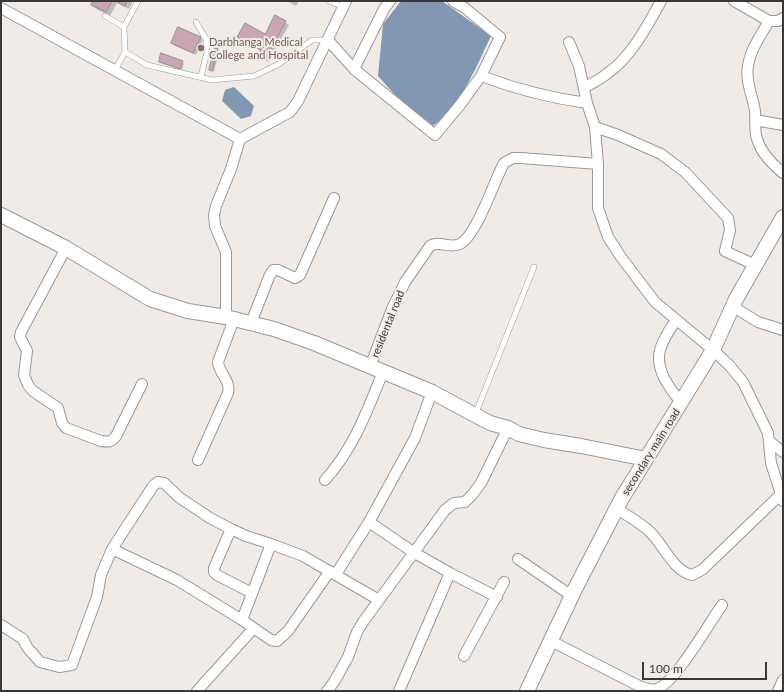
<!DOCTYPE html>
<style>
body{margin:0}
#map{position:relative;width:784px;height:692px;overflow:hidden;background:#f1ebe8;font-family:Lato,sans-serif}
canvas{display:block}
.frame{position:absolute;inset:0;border:2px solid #3a3837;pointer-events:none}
.scale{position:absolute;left:642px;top:662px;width:125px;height:18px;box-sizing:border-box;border:2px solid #3a3837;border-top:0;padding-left:5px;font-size:12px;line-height:14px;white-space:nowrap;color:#3a3837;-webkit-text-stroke:3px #f1ebe8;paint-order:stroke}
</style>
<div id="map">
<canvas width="784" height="692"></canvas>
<div class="frame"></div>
<div class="scale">100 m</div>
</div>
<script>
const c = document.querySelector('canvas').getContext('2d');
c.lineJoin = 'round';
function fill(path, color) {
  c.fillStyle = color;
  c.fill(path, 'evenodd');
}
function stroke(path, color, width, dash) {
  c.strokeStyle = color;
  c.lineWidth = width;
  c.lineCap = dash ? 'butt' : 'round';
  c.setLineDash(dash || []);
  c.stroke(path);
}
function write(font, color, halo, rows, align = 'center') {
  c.font = font + ' Lato,sans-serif';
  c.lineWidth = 4;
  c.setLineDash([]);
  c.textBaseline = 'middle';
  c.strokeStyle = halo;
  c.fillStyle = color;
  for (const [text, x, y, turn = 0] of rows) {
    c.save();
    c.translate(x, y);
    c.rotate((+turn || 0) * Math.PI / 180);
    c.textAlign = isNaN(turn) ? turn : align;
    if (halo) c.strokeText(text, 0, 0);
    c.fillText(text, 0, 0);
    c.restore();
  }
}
fill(new Path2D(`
 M401,1H442L491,36C476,67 462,104 433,126L396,96L378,76L383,24Z
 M234,87L254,106L251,116L241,119L222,101L225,90Z`), '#8298b2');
fill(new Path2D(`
 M94,1H133L129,9L117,3L110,16L96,9L92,5Z
 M287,1H299L296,6Z
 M276,16L289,25L268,62L259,56L261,51L238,37L265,35Z
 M200,38L203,40L196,55L175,46L172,43Z
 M218,50L219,52L214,72L210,70Z
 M160,61L182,62L184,64L182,70Z`), '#0003');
const building = new Path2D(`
 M93,1H112L106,12L91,5Z
 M116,1H127L125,6Z
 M275,15L286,21L265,60L258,56L261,50L237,37L245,23L265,34Z
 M178,27L201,37L193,53L171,43Z
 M215,48L218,49L212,71L209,70Z
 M161,53L183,61L180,69L159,62Z`);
fill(building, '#caa6b5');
stroke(building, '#948e91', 1);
const lane = new Path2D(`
 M329,1L343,7
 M105,16L124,27L125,52L115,70
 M196,22L206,39L207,52L201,76
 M124,27L138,1
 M125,52L147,65L212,80L254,76L279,64L312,40H327
 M475,415L534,267`);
const street = new Path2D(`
 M390,1L384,9L354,69L435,135L460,105L481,76L500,37L465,8L453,1
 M734,1L769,21H778L783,18
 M1,8L240,139L290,112L298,101L346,1
 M769,21C761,35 750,50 748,66C745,81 753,97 755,111C756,120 754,131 757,139C761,153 772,164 783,173
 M328,40L354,69
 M569,42L579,66L587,103L595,127L598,164V208L608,237L621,257L655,302L713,350L729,365L743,382L768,433L771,463L783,501
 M481,76C516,89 550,98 587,103
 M584,88C592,83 601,79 608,73C631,57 648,25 661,1
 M755,120L783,125
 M595,127L618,135L661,154L685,172L728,218L730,230L725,251L755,265
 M66,248L21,332L20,337L27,351L24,375L28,385L33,391L58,408L62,423L66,428L101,441C108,442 112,442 116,436L142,384
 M732,306L758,322L783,330
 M226,317V252L215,226L214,215L216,206L231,169L240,139
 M676,320C670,329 663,339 660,350C655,369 669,388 681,402
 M251,323L269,277L273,270H278L295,278L300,275L334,198
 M370,367L392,309L405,282L430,246C439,240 450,249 460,244C477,235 494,181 504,163L513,158H521L598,164
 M769,441L783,452
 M198,460L228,393C231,380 219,374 218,362L234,319
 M325,480C354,448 367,411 383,372
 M617,509C628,516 640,522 650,532C663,544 673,571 692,575L702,570L781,494
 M369,522L413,552L450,573L497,597
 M231,529L214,568V572L217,575L252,593
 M112,549L177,580L242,620L271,640L277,641L288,631L330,571
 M518,559L572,596
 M336,574L369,522L415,438L432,392
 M242,620L271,544
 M1,625L23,639L27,647L40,662L59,667L72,665L97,597L101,575L112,549L153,486L158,482L164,483L180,498L210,518L231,529L246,536L271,544L303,556L379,600
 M551,641L639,686C645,688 651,691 657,689C675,683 710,622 722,605
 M464,656L504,582
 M197,691L253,629
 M327,691L334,682L348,657L357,632L363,622L445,510L454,503L465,502L472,495L481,483L508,428
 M399,691L450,573
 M778,691L783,680`);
const secondary = new Path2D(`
 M1,215L66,248L150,299L188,311L226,317L274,329L314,343L432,392L490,423L508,428L519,434L544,440L581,446L646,459
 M527,691L575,589L622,498L713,350L736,299L783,217`);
stroke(lane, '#9c9795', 6);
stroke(street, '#9c9795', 12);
stroke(secondary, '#9c9795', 16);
stroke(lane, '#fff', 5);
stroke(street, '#fff', 10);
stroke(secondary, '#fff', 14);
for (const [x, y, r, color] of [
 [201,48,4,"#8d6e63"]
]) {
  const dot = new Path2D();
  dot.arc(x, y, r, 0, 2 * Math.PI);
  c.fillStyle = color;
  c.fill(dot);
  stroke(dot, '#f1ebe8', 1.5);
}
write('11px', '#785e54', '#f1ebe8', [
 ["Darbhanga Medical",209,42],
 ["College and Hospital",209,55]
], 'left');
write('11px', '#3a3837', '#f1ebe8', [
 ["residental road",388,324,-68],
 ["secondary main road",651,452,-58]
]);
</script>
